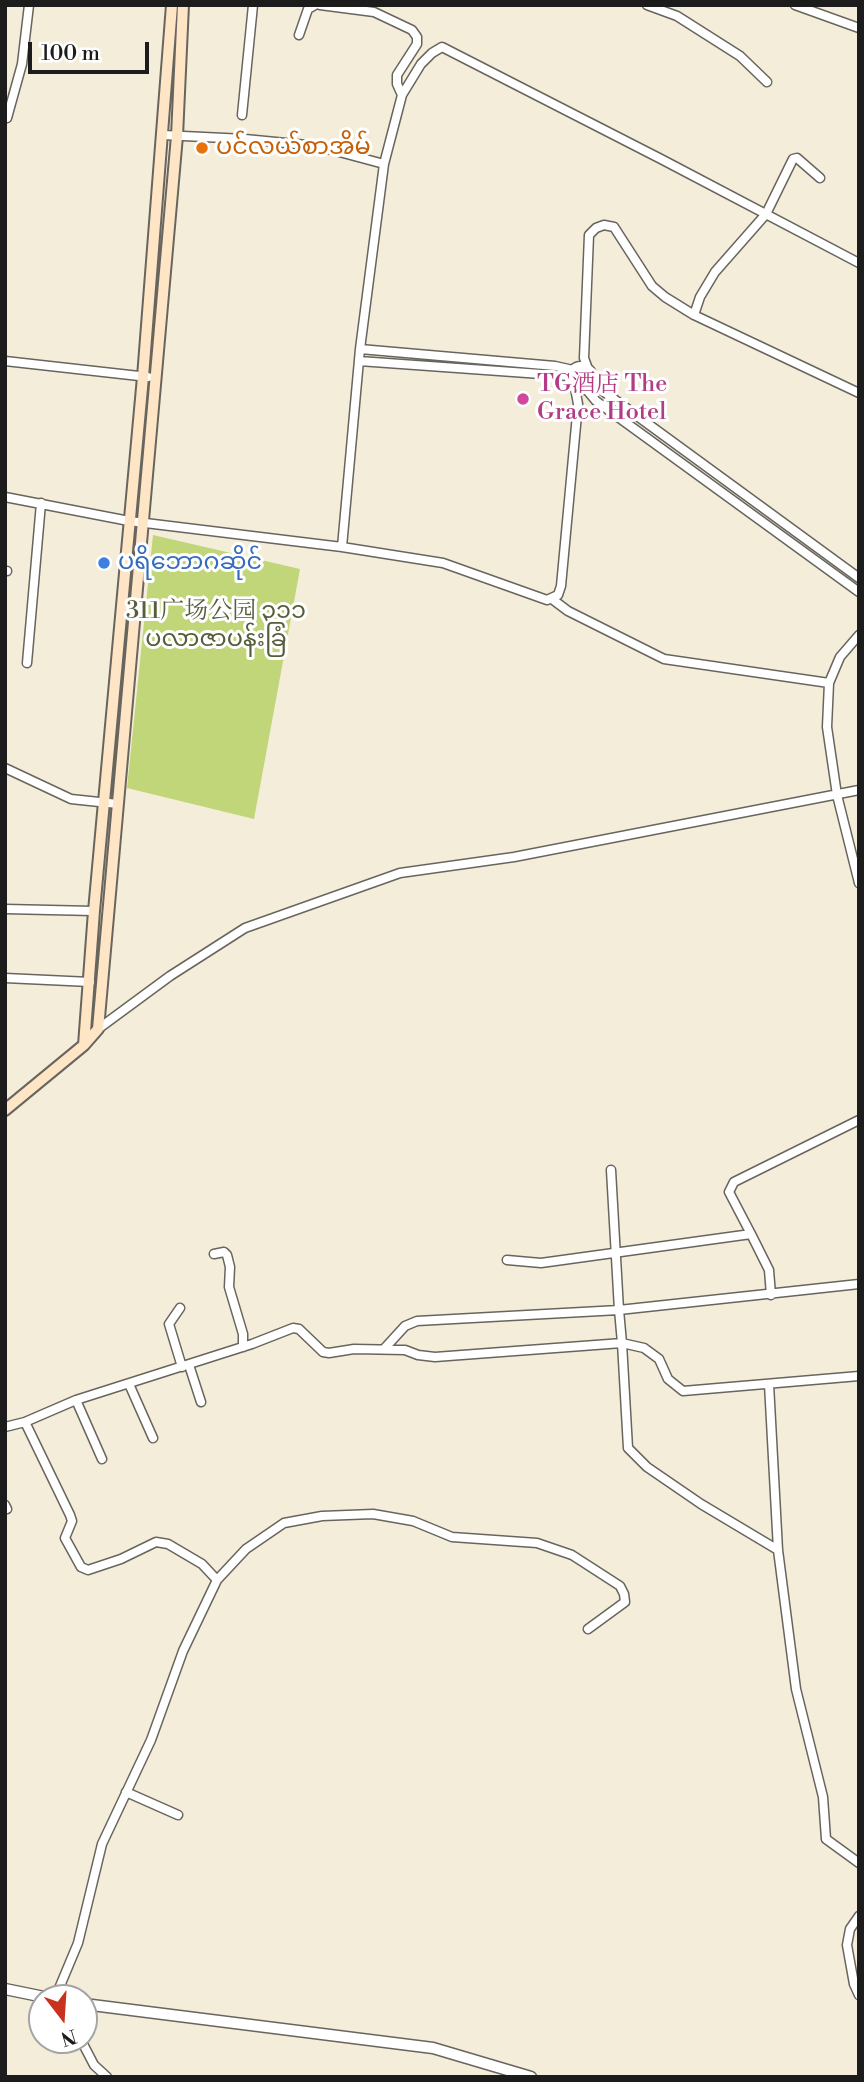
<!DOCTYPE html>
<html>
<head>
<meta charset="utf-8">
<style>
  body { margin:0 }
  #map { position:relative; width:864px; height:2082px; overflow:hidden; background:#f4edda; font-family:"Libre Bodoni",serif }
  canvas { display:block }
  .frame { position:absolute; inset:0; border:7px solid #1c1c1c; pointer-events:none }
  .north { position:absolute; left:28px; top:1984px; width:70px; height:70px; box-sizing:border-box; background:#fff; border:2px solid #a4a4a4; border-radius:50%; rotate:163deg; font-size:19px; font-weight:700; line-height:28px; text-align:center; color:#1c1c1c }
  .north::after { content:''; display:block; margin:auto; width:24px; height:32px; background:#c8321e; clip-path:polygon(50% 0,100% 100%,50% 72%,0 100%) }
  .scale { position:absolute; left:28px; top:42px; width:121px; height:32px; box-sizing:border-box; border:4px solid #1c1c1c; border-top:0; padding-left:9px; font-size:21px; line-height:24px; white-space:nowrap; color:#1c1c1c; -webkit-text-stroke:5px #fff; paint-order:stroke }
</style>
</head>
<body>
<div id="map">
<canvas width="864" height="2082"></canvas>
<div class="frame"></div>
<div class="north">N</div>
<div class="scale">100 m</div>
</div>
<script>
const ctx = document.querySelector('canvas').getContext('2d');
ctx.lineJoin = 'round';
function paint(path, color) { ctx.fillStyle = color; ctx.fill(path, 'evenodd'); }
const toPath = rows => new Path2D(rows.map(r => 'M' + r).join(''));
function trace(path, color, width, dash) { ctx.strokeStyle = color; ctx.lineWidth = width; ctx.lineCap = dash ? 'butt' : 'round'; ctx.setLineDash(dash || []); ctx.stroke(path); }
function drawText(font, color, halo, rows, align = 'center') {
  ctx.font = font + ' "Libre Bodoni","Noto Serif SC","Noto Sans Myanmar",serif'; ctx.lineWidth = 6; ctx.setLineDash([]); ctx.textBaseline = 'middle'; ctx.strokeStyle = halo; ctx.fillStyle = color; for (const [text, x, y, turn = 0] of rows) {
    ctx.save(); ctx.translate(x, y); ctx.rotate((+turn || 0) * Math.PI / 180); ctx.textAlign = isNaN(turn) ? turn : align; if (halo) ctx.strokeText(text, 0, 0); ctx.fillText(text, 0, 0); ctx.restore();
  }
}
paint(toPath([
  [153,535,300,569,254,819,127,788]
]), '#c1d679');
const minor = toPath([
  [320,5,374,12,412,30,417,37,417,44,397,75,397,84,402,95],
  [647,5,677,16,740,56,767,82],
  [795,5,859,28],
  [299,35,308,9,315,5],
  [242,115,253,5],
  [7,118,22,64,29,5],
  [163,135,245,139,317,146,384,164],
  [820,178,797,158,793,159,766,214,715,272,700,297,694,315,859,393],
  [360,349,555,366,573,370],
  [5,361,148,377],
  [359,361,569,376],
  '569 378a12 12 0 1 1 24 0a12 12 0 1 1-24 0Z',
  [588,369,584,358,589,235,596,228,604,225,614,227,652,286,665,297,694,315],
  [592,383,859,578],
  [586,389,596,401,859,592],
  [5,497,129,521,342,547,443,563,547,600,558,595,561,586,578,404,575,388],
  [342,547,360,349,384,164,402,95,421,64,432,53,442,47,661,159,859,263],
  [5,571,7,571],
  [552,599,568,611,664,659,829,683],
  [859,635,840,657,829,683,827,727,837,795,859,883],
  [27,663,41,503],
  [5,768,71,799,118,804],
  [5,909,94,911],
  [5,978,90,982],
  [98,1029,170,976,245,928,400,873,514,857,859,790],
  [751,1234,729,1192,734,1182,859,1120],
  [214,1254,224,1252,227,1255,230,1267,229,1287,243,1334,243,1347],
  [507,1260,541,1263,751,1234,769,1270,771,1295],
  [180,1308,169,1324,182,1367],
  [384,1349,405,1326,417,1321,619,1310,611,1170],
  [189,1365,201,1402],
  [129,1384,153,1438],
  [769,1384,778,1550,796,1689,823,1797,826,1839,859,1863],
  [76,1400,102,1459],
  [25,1422,70,1515,72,1521,65,1538,81,1567,88,1570,121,1559,156,1542,168,1544,202,1564,217,1580],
  [5,1427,25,1422,76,1400,252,1344,293,1328,299,1329,323,1352,329,1353,354,1349,405,1350,418,1355,435,1357,622,1343,619,1310,859,1284],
  [5,1505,7,1509],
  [778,1550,701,1504,647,1467,628,1448,622,1343,644,1348,659,1359,668,1379,683,1391,859,1376],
  [126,1792,178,1815],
  [859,1916,850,1929,847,1945,854,1984,859,1995],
  [55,1998,78,1943,102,1844,151,1740,183,1651,217,1580,246,1549,284,1523,322,1516,373,1514,413,1521,452,1537,537,1543,572,1555,620,1586,624,1594,625,1602,588,1629],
  [81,2040,94,2065,107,2077]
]);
const tertiary = toPath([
  [5,1989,49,1998],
  [84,2004,433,2048,531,2077]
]);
const secondary = toPath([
  [84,1045,94,911,143,377,172,5],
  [5,1110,84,1045,98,1029,177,136,183,5]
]);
trace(minor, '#68655e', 11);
trace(tertiary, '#68655e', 13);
trace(secondary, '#68655e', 14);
trace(minor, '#fff', 8);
trace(tertiary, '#fff', 10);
trace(secondary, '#fde5c5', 10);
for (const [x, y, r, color] of [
  [202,148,7,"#e8710a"],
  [523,399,7,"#d1479c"],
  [104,563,7,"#3f7fe0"]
]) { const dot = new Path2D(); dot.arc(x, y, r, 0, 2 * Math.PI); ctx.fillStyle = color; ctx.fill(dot); trace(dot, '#fff', 2.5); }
drawText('24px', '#c56008', '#fff', [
  ["ပင်လယ်စာအိမ်",216,148]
], 'left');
drawText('24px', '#b23c85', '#fff', [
  ["TG酒店 The",537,385],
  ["Grace Hotel",537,413]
], 'left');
drawText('24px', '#366cbe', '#fff', [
  ["ပရိဘောဂဆိုင်",118,563]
], 'left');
drawText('24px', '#565d3d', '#fff', [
  ["311广场公园 ၃၁၁",216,612],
  ["ပလာဇာပန်းခြံ",216,640]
]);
</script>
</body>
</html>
